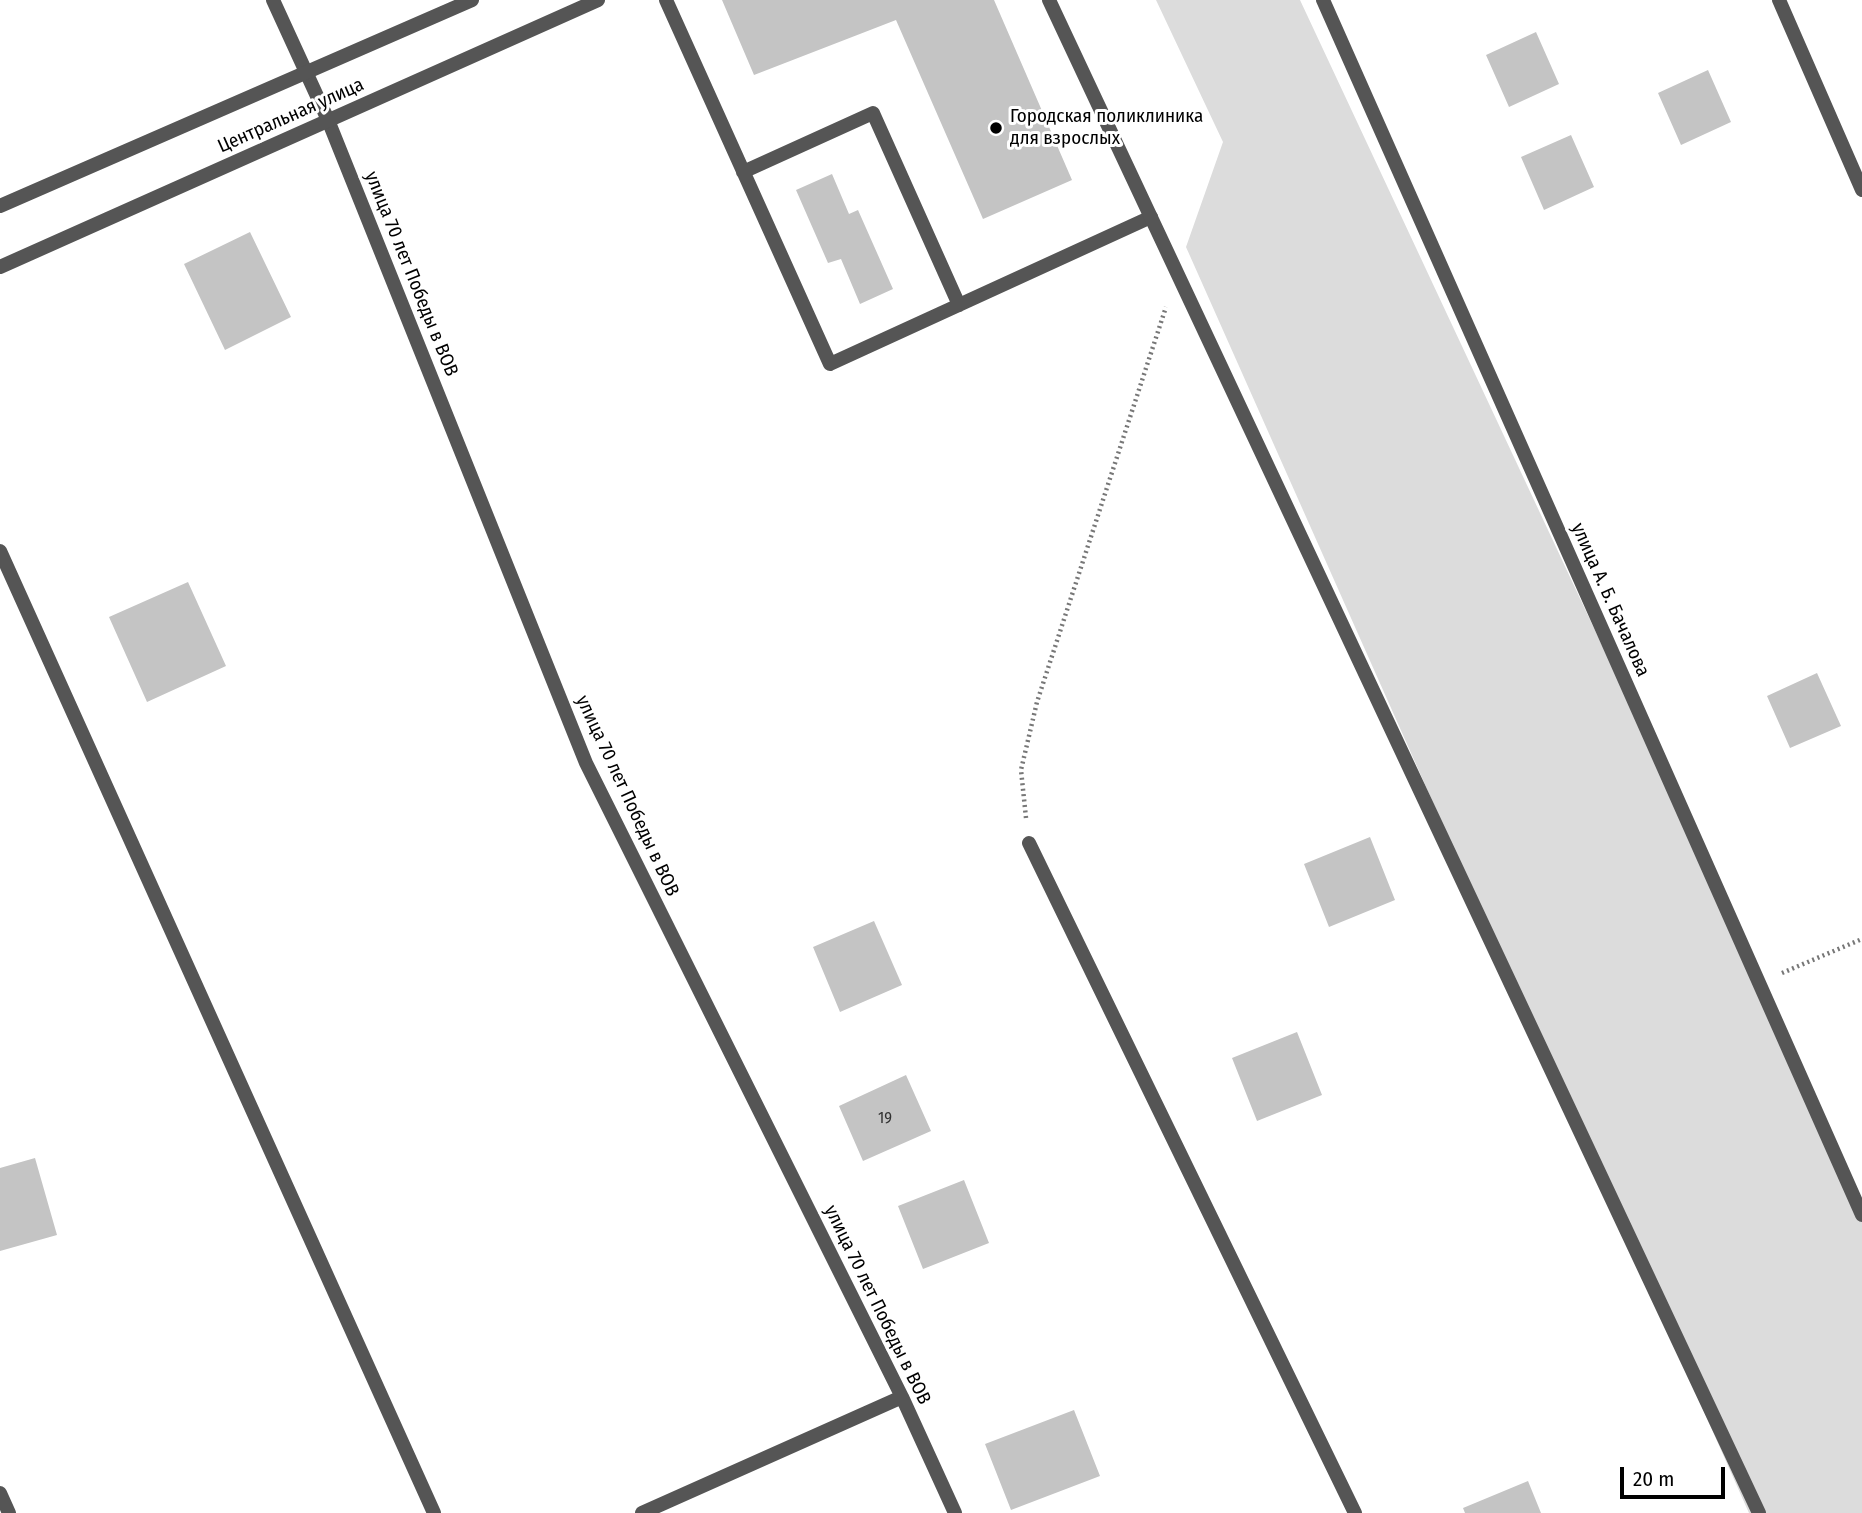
<!DOCTYPE html>
<html>
<head>
<meta charset="utf-8">
<style>
  body { margin:0 }
  #map { position:relative; width:1862px; height:1513px; overflow:hidden; background:#fff; font-family:"Fira Sans Condensed",sans-serif }
  canvas { display:block }
  .scale { position:absolute; left:1620px; top:1467px; width:105px; height:32px; box-sizing:border-box; border:4px solid #000; border-top:0; padding-left:9px; font-size:21px; line-height:24px; white-space:nowrap; color:#000; -webkit-text-stroke:5px #fff; paint-order:stroke }
</style>
</head>
<body>
<div id="map">
<canvas width="1862" height="1513"></canvas>
<div class="scale">20 m</div>
</div>
<script>
const ctx = document.querySelector('canvas').getContext('2d');
ctx.lineJoin = 'round';
function paint(path, color) { ctx.fillStyle = color; ctx.fill(path, 'evenodd'); }
const toPath = rows => new Path2D(rows.map(r => 'M' + r).join(''));
function trace(path, color, width, dash) { ctx.strokeStyle = color; ctx.lineWidth = width; ctx.lineCap = dash ? 'butt' : 'round'; ctx.setLineDash(dash || []); ctx.stroke(path); }
function drawText(font, color, halo, rows, align = 'center') {
  ctx.font = font + ' "Fira Sans Condensed",sans-serif'; ctx.lineWidth = 6; ctx.setLineDash([]); ctx.textBaseline = 'middle'; ctx.strokeStyle = halo; ctx.fillStyle = color; for (const [text, x, y, turn = 0] of rows) {
    ctx.save(); ctx.translate(x, y); ctx.rotate((+turn || 0) * Math.PI / 180); ctx.textAlign = isNaN(turn) ? turn : align; if (halo) ctx.strokeText(text, 0, 0); ctx.fillText(text, 0, 0); ctx.restore();
  }
}
paint(toPath([
  [1156,0,1300,0,1760,983,1862,1215,1862,1513,1749,1513,1186,247,1223,142]
]), '#dcdcdc');
paint(toPath([
  [722,0,994,0,1072,180,983,219,896,20,754,75],
  [1536,32,1559,84,1509,107,1486,55],
  [1708,70,1731,122,1681,145,1658,93],
  [1571,135,1594,187,1544,210,1521,157],
  [832,174,849,214,858,210,893,289,860,304,841,259,828,263,796,190],
  [250,232,291,317,225,350,184,264],
  [188,582,226,666,147,702,109,617],
  [1817,673,1841,726,1790,748,1767,696],
  [1370,837,1395,900,1329,927,1304,864],
  [874,921,902,985,840,1012,813,947],
  [1297,1032,1322,1095,1257,1121,1232,1058],
  [906,1075,931,1131,863,1161,839,1106],
  [35,1158,57,1235,0,1251,0,1168],
  [964,1180,989,1243,923,1269,898,1206],
  [1074,1410,1100,1476,1011,1510,985,1444],
  [1528,1481,1541,1513,1465,1513,1463,1508]
]), '#c4c4c4');
trace(toPath([
  [1026,818,1021,770,1037,702,1166,307],
  [1782,973,1862,939]
]), '#777', 4.5, [2, 3.5]);
trace(toPath([
  [666,0,830,364,1151,217],
  [743,172,873,113,959,305],
  [1029,843,1355,1513]
]), '#555', 14);
trace(toPath([
  [273,0,328,120,586,763,902,1397,955,1513],
  [1049,0,1759,1513],
  [1323,0,1862,1215],
  [1779,0,1862,190],
  [0,551,434,1513],
  [0,1493,9,1513],
  [642,1513,902,1397]
]), '#555', 14);
trace(toPath([
  [0,206,472,0],
  [0,267,598,0]
]), '#555', 14);
for (const [x, y, r, color] of [
  [996,128,7,"#000"]
]) { const dot = new Path2D(); dot.arc(x, y, r, 0, 2 * Math.PI); ctx.fillStyle = color; ctx.fill(dot); trace(dot, '#fff', 2.5); }
drawText('16px', '#313131', null, [
  ["19",885,1119]
]);
drawText('19px', '#000', '#fff', [
  ["Центральная улица",291,116,-24],
  ["улица 70 лет Победы в ВОВ",411,274,68],
  ["улица А. Б. Бачалова",1610,600,66],
  ["улица 70 лет Победы в ВОВ",627,796,65],
  ["улица 70 лет Победы в ВОВ",877,1305,64]
]);
drawText('19px', '#000', '#fff', [
  ["Городская поликлиника",1010,117],
  ["для взрослых",1010,139]
], 'left');
</script>
</body>
</html>
